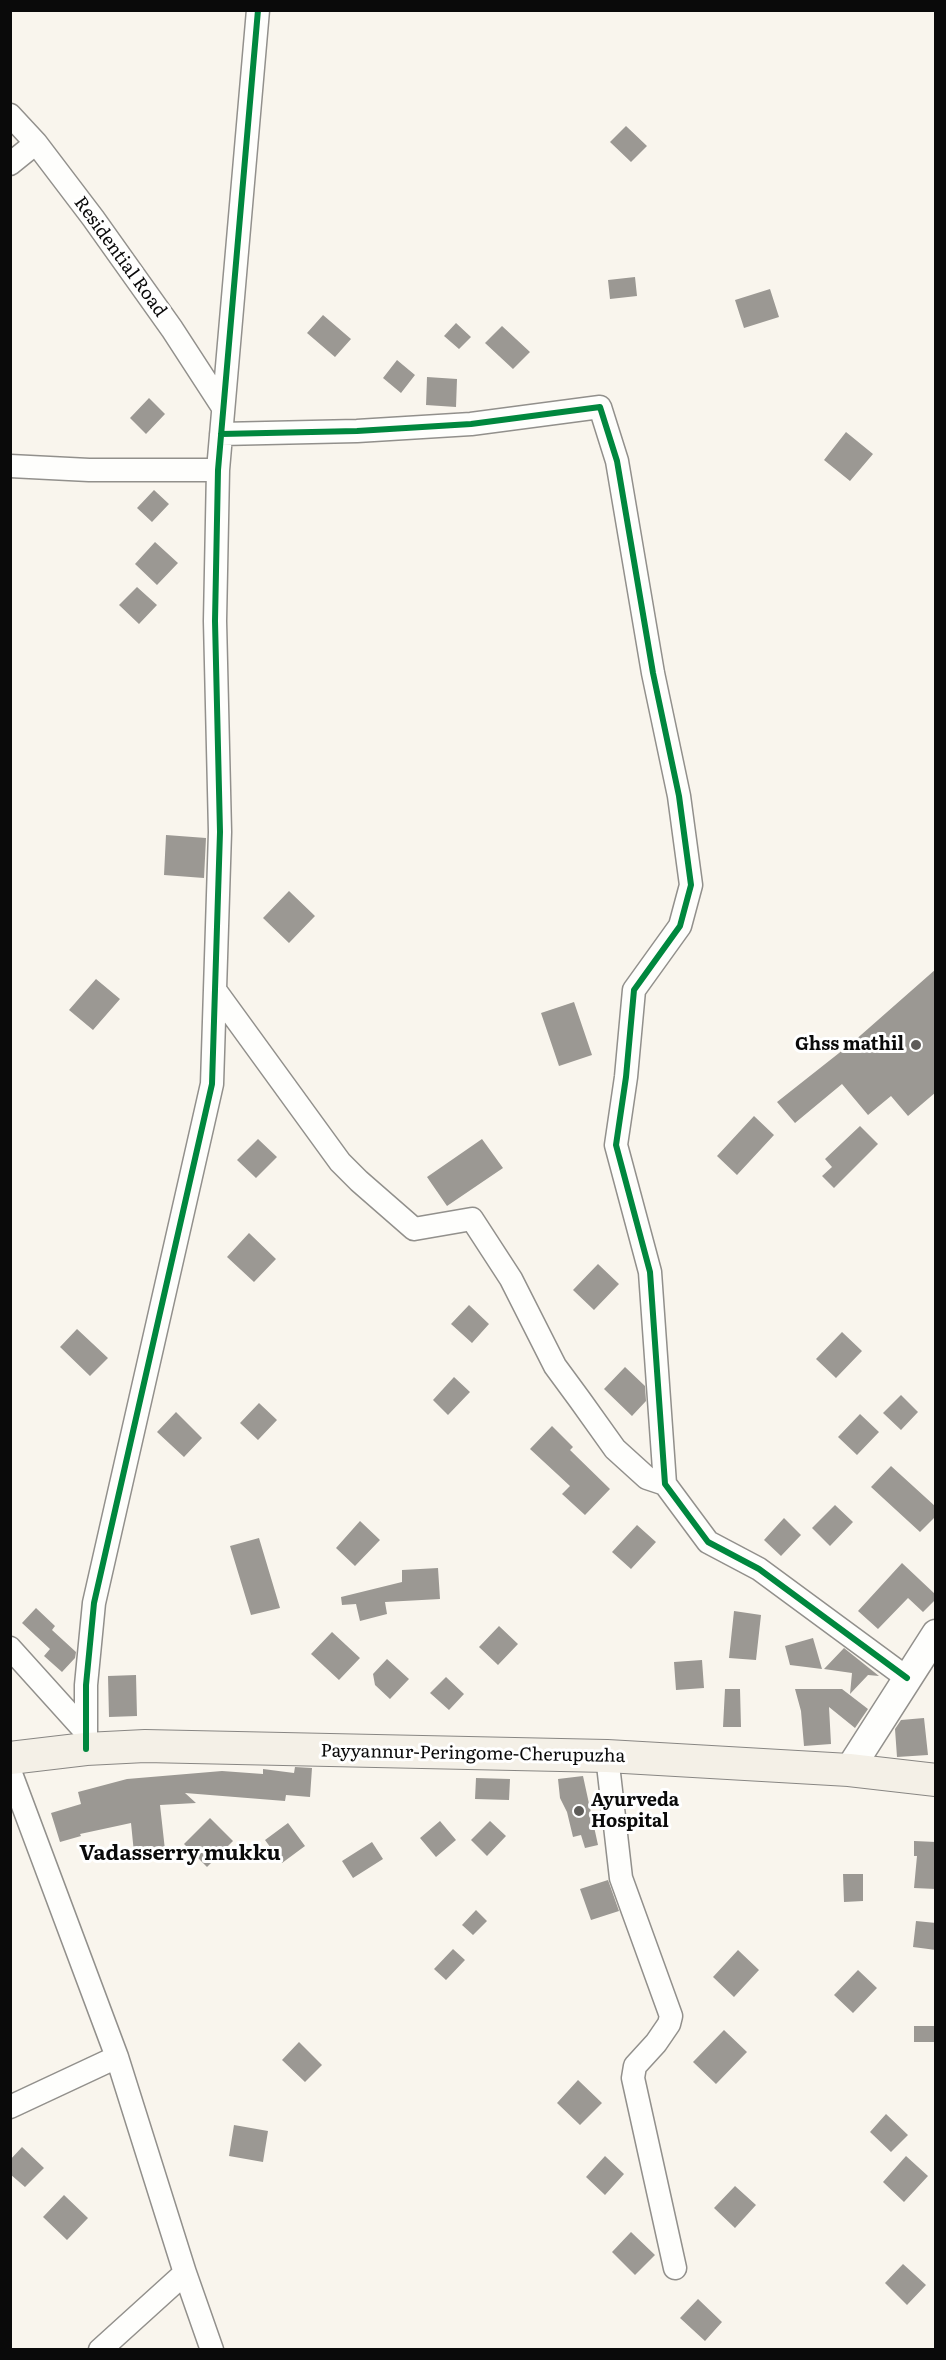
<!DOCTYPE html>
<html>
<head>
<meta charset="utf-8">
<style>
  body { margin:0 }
  #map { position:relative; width:946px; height:2360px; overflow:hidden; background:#f9f5ed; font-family:Literata,serif }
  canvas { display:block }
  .frame { position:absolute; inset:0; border:12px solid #0a0a0a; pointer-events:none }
</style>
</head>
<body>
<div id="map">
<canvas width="946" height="2360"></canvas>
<div class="frame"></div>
</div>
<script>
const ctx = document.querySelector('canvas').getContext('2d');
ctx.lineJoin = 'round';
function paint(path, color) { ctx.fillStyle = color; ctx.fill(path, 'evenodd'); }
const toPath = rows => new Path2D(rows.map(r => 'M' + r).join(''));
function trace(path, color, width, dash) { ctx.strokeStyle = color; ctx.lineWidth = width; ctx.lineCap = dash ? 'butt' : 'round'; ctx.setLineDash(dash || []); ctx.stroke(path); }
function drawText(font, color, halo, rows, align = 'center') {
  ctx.font = font + ' Literata,serif'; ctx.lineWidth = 6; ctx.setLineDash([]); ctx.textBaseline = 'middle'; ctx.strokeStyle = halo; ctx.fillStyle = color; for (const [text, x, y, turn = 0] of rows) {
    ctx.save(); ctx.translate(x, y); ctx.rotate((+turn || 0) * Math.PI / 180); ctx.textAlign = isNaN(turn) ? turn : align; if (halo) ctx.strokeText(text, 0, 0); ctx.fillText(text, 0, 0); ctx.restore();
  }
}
paint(toPath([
  [626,126,647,146,631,162,610,142],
  [635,277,637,296,610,299,608,280],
  [770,289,779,317,744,328,735,300],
  [323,315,351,339,335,357,307,333],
  [456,323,471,337,459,349,444,336],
  [502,326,530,352,513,369,485,343],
  [397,360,415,375,401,393,383,378],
  [427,377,457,379,456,407,426,405],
  [149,398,165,414,146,434,130,418],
  [846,432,873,454,850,481,824,460],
  [154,490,169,504,152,522,137,508],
  [155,542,178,563,157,585,135,564],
  [137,587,157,605,139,624,119,605],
  [166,835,206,838,204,878,164,875],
  [289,891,315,916,289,943,263,918],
  [936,969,936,1092,908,1116,891,1096,868,1115,842,1084,795,1123,777,1102,853,1042],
  [96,979,120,999,93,1030,69,1010],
  [574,1002,592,1055,559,1066,541,1013],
  [754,1116,774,1135,737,1175,717,1156],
  [860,1126,878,1144,834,1188,822,1176,832,1167,825,1159],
  [258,1139,277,1157,256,1178,237,1160],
  [482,1139,503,1168,447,1206,427,1177],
  [249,1233,276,1259,254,1282,227,1257],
  [598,1264,619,1284,594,1310,573,1290],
  [469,1305,489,1324,472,1343,451,1324],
  [77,1329,108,1358,90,1376,60,1347],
  [842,1332,862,1351,836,1378,816,1359],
  [625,1367,645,1386,646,1401,632,1416,604,1389],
  [454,1377,470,1392,448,1415,433,1400],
  [901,1395,918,1412,901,1430,883,1413],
  [259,1403,277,1420,258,1440,240,1423],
  [176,1412,202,1438,184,1457,157,1432],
  [860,1414,879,1432,857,1455,838,1437],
  [552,1426,573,1447,570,1450,610,1489,585,1515,562,1494,570,1486,530,1449],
  [891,1466,936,1507,936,1516,920,1532,871,1487],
  [835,1505,853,1522,830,1546,812,1528],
  [784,1518,801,1535,781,1556,764,1540],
  [360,1521,380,1540,355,1566,336,1548],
  [637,1525,656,1542,631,1569,612,1552],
  [259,1538,280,1608,251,1615,230,1546],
  [902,1563,936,1595,936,1599,923,1612,908,1598,878,1629,858,1611],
  [438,1568,440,1599,385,1602,387,1614,360,1621,356,1604,342,1605,341,1597,402,1582,402,1570],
  [36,1608,55,1626,52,1630,76,1652,75,1658,62,1672,44,1656,50,1649,22,1623],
  [734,1611,761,1615,756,1660,729,1658],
  [499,1626,518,1644,498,1665,479,1647],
  [332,1632,360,1658,339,1680,311,1654],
  [813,1638,822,1669,790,1665,785,1646],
  [844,1648,879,1676,868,1675,850,1694,852,1673,824,1669],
  [387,1659,409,1679,390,1699,375,1685,373,1674],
  [702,1660,704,1688,676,1690,674,1662],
  [136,1675,137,1716,109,1717,108,1676],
  [446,1677,464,1694,449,1710,430,1693],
  [725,1689,740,1689,741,1727,723,1727],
  [795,1689,842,1689,868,1709,855,1728,829,1707,831,1744,804,1746,801,1711],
  [924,1718,928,1755,897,1757,895,1729,901,1720],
  [295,1767,312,1768,310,1797,286,1795,285,1801,185,1793,196,1803,160,1805,165,1850,134,1853,131,1823,80,1834,81,1836,60,1842,51,1813,81,1804,78,1792,127,1779,222,1771,263,1774,263,1769,294,1773],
  [583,1776,598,1845,585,1848,581,1835,573,1837,567,1812,560,1798,558,1779],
  [476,1778,510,1779,509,1800,475,1799],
  [210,1818,233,1841,207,1867,184,1844],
  [440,1821,456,1840,436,1857,420,1838],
  [490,1821,506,1836,487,1856,471,1840],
  [288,1823,305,1846,282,1863,265,1840],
  [914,1841,936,1842,936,1889,914,1888,917,1856,914,1856],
  [372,1842,383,1859,353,1878,342,1861],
  [843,1874,863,1874,863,1901,844,1902],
  [608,1880,619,1911,591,1920,580,1889],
  [476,1910,487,1921,473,1935,462,1925],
  [916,1921,936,1923,936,1950,913,1947],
  [453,1949,465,1960,446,1980,434,1969],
  [738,1950,759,1970,734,1997,713,1977],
  [858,1970,877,1988,853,2013,834,1995],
  [914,2026,936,2026,936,2042,914,2042],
  [724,2030,747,2052,716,2084,693,2062],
  [299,2042,322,2065,305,2082,282,2060],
  [578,2080,602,2103,580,2125,557,2103],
  [886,2114,908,2135,891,2152,870,2132],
  [234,2125,268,2131,263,2162,229,2156],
  [22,2147,44,2168,25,2187,10,2174,10,2160],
  [605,2156,624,2174,605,2195,586,2177],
  [906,2156,928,2176,904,2202,883,2182],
  [735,2186,756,2205,735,2228,714,2208],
  [64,2195,88,2218,67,2240,43,2217],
  [631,2232,655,2255,635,2275,612,2252],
  [903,2264,926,2285,907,2305,885,2283],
  [698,2299,722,2322,705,2341,680,2318]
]), '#9b9893');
const minor = toPath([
  [10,115,36,143,93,218,172,329,222,406],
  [10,164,36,143],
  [221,434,357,431,471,424,600,407,617,461,653,673,679,796,691,885,680,926,634,990,626,1077,616,1145,650,1272,665,1484,708,1542,759,1569,907,1678],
  [10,466,89,470,218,470],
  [215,990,340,1162,359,1181,414,1229,472,1219,511,1279,555,1366,580,1400,615,1449,647,1478,665,1484],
  [10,1648,84,1730],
  [86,1749,86,1685,94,1603,212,1084,220,832,215,621,218,470,258,10],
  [607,1756,621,1878,671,2016,669,2024,656,2043,635,2066,633,2078,675,2268],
  [10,1771,117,2057,185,2273,100,2350],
  [10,2107,117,2057],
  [185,2273,212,2350]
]);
const tertiary = toPath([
  [849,1770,936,1634]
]);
const secondary = toPath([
  [10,1758,86,1749,145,1746,607,1756,849,1770,936,1780]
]);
trace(minor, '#92908c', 25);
trace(tertiary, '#92908c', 31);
trace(secondary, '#888683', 34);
trace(minor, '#fefefc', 22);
trace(tertiary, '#fefefc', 28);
trace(secondary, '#f4f0e7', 32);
trace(toPath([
  [221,434,357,431,471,424,600,407,617,461,653,673,679,796,691,885,680,926,634,990,626,1077,616,1145,650,1272,665,1484,708,1542,759,1569,907,1678],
  [86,1749,86,1685,94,1603,212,1084,220,832,215,621,218,470,258,10]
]), '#00873e', 6);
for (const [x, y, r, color] of [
  [916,1045,6,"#5e5c59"],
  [579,1811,6,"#5e5c59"]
]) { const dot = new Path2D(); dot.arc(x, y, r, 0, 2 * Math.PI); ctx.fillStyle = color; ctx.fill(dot); trace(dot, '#fff', 2); }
drawText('18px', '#0a0a0a', '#fff', [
  ["Residential Road",120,257,54],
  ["Payyannur-Peringome-Cherupuzha",473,1754,1]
]);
drawText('bold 18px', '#0a0a0a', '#fff', [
  ["Ghss mathil",904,1045],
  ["Ayurveda",591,1801,"left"],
  ["Hospital",591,1822,"left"]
], 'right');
drawText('bold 21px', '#0a0a0a', '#fff', [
  ["Vadasserry mukku",180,1854]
]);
</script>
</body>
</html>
